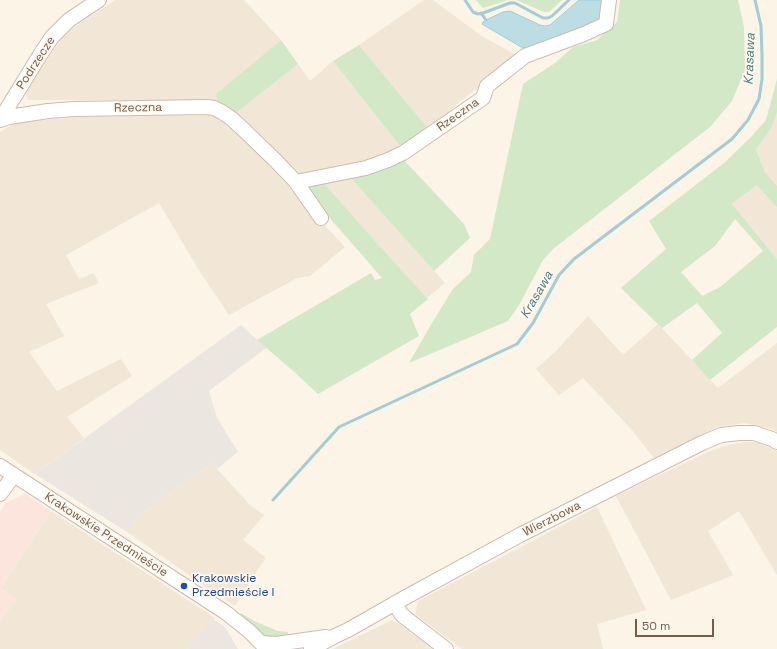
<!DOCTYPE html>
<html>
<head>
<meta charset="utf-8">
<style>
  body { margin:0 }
  #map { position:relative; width:777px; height:649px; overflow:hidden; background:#fbf4e7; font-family:"Space Grotesk",sans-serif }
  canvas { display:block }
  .scale { position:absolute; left:635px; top:619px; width:79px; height:18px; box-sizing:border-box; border:2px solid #735b4d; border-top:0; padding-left:5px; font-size:12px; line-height:14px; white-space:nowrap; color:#735b4d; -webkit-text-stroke:3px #fef8ed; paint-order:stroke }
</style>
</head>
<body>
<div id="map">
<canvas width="777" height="649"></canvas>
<div class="scale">50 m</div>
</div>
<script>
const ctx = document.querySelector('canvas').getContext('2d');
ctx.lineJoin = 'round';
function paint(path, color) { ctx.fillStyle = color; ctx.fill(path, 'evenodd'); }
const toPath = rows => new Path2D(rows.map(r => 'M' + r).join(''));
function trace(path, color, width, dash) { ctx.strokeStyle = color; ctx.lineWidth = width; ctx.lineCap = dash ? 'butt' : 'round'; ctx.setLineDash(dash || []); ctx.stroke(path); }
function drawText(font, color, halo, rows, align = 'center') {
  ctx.font = font + ' "Space Grotesk",sans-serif'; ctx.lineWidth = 3.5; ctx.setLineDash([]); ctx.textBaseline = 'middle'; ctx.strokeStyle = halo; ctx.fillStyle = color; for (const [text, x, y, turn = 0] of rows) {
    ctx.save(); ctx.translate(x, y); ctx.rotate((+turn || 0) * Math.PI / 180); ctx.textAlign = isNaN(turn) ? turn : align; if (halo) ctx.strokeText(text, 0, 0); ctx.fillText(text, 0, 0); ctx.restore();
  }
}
paint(toPath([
  [116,0,244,0,281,40,216,94,217,100,28,100,25,92,64,35,77,25],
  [424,0,433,0,480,35,520,57,459,102,431,132,359,45],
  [333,61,403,150,386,158,304,178,252,126,236,113,298,64,310,81],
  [777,103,777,259,732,204,757,185,765,173,756,149],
  [212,115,220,119,246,141,345,247,310,276,297,278,229,315,200,272,159,203,66,255,79,279,93,273,99,283,46,304,64,336,29,352,57,391,121,359,132,376,67,417,84,438,35,474,0,450,0,132,17,122,80,117],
  [349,176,445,283,427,298,375,241,323,182],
  [588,316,623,355,658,324,718,388,777,343,777,432,773,429,744,423,717,427,654,458,632,430,583,378,559,395,536,369,556,351],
  [746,442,758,442,777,451,777,575,739,511,708,531,733,575,671,600,616,496,708,452,731,444],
  [214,463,217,469,250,505,264,515,243,540,266,558,260,566,235,606,212,591,127,532,138,517,177,488],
  [597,507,646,610,597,624,603,649,462,649,415,614,418,601],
  [51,511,215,618,188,649,0,649,0,623,16,599,1,588],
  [392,620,398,623,433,649,333,649]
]), '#f2e6d6');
paint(toPath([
  [25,494,51,511,1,588,17,599,0,623,0,512,6,503]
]), '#fbe5dc');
paint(toPath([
  [241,325,266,348,209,391,217,418,238,452,217,469,214,463,177,488,138,517,127,532,35,474],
  [213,619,225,627,238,649,188,649]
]), '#ece6e0');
paint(toPath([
  [476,0,508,0,483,8],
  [516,0,562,0,549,12,544,12],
  [620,0,738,0,744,27,745,70,732,101,710,127,553,249,543,260,519,305,508,321,409,363,432,323,453,289,471,272,474,255,490,239,523,84,555,63,573,47,597,40,617,22],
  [281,40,298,64,236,113,217,100,216,94],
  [359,45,431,132,403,150,333,61],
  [777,79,777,112,771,128,756,149,765,173,777,186,777,207,757,185,732,204,777,259,777,327,710,380,692,360,722,333,697,303,662,328,621,288,666,249,649,221,724,163,750,138,766,120],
  [735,219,763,251,720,287,702,296,681,272,715,246],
  [403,159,464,224,470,238,434,271,349,176],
  [323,182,375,241,428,299,410,314,419,336,318,394,292,370,257,340,371,273,375,280,382,278,301,185],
  [241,613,254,621,278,631,288,632,288,637,268,638,265,636,240,616]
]), '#d3e8c6');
const water = toPath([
  [579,0,603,0,599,20,591,24,527,48,521,47,482,24,483,22,488,19,503,12,510,11,540,25,545,26,550,25,579,0]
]);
paint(water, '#bcdde4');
trace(water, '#a3ccd5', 1);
trace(toPath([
  [465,0,473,12,478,14,483,13,510,3,515,3,543,18,548,18,552,16,569,0],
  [481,13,486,20],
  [273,500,339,427,517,344,533,323,559,275,574,259,732,139,748,120,759,99,762,79,762,54,761,26,755,0]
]), '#a3ccd5', 3);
const minor = toPath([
  [0,120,9,117,48,111,74,109,207,107,214,108,222,112,232,119,245,131,276,161,296,182,321,218],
  [0,120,40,55,52,37,69,20,99,0],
  [296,182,366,168,388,160,403,153,483,98,487,86,525,56,584,34,606,24,609,0],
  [0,466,225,612,249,631,267,649],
  [0,494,14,475],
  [395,603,401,614,407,619,446,649],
  [261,643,276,644,326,637],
  [311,649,335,636,348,630,406,597,520,535,702,443,721,435,739,433,754,433,772,439,777,442]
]);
trace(minor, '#ccbcae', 16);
trace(minor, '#fff', 14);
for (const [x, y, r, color] of [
  [184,586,4,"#1a4fb4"]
]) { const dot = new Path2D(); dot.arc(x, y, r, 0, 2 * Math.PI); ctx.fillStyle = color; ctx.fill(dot); trace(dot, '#fef8ed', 1.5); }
drawText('12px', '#735b4d', '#fef8ed', [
  ["Podrzecze",36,63,-57],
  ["Rzeczna",138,108,-1],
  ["Rzeczna",458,115,-35],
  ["Wierzbowa",552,519,-27],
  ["Krakowskie Przedmieście",106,535,33]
]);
drawText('12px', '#164399', '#fef8ed', [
  ["Krakowskie",192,579],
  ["Przedmieście I",192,593]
], 'left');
drawText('italic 13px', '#477a85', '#fef8ed', [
  ["Krasawa",750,59,-88],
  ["Krasawa",537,295,-60]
]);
</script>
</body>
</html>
